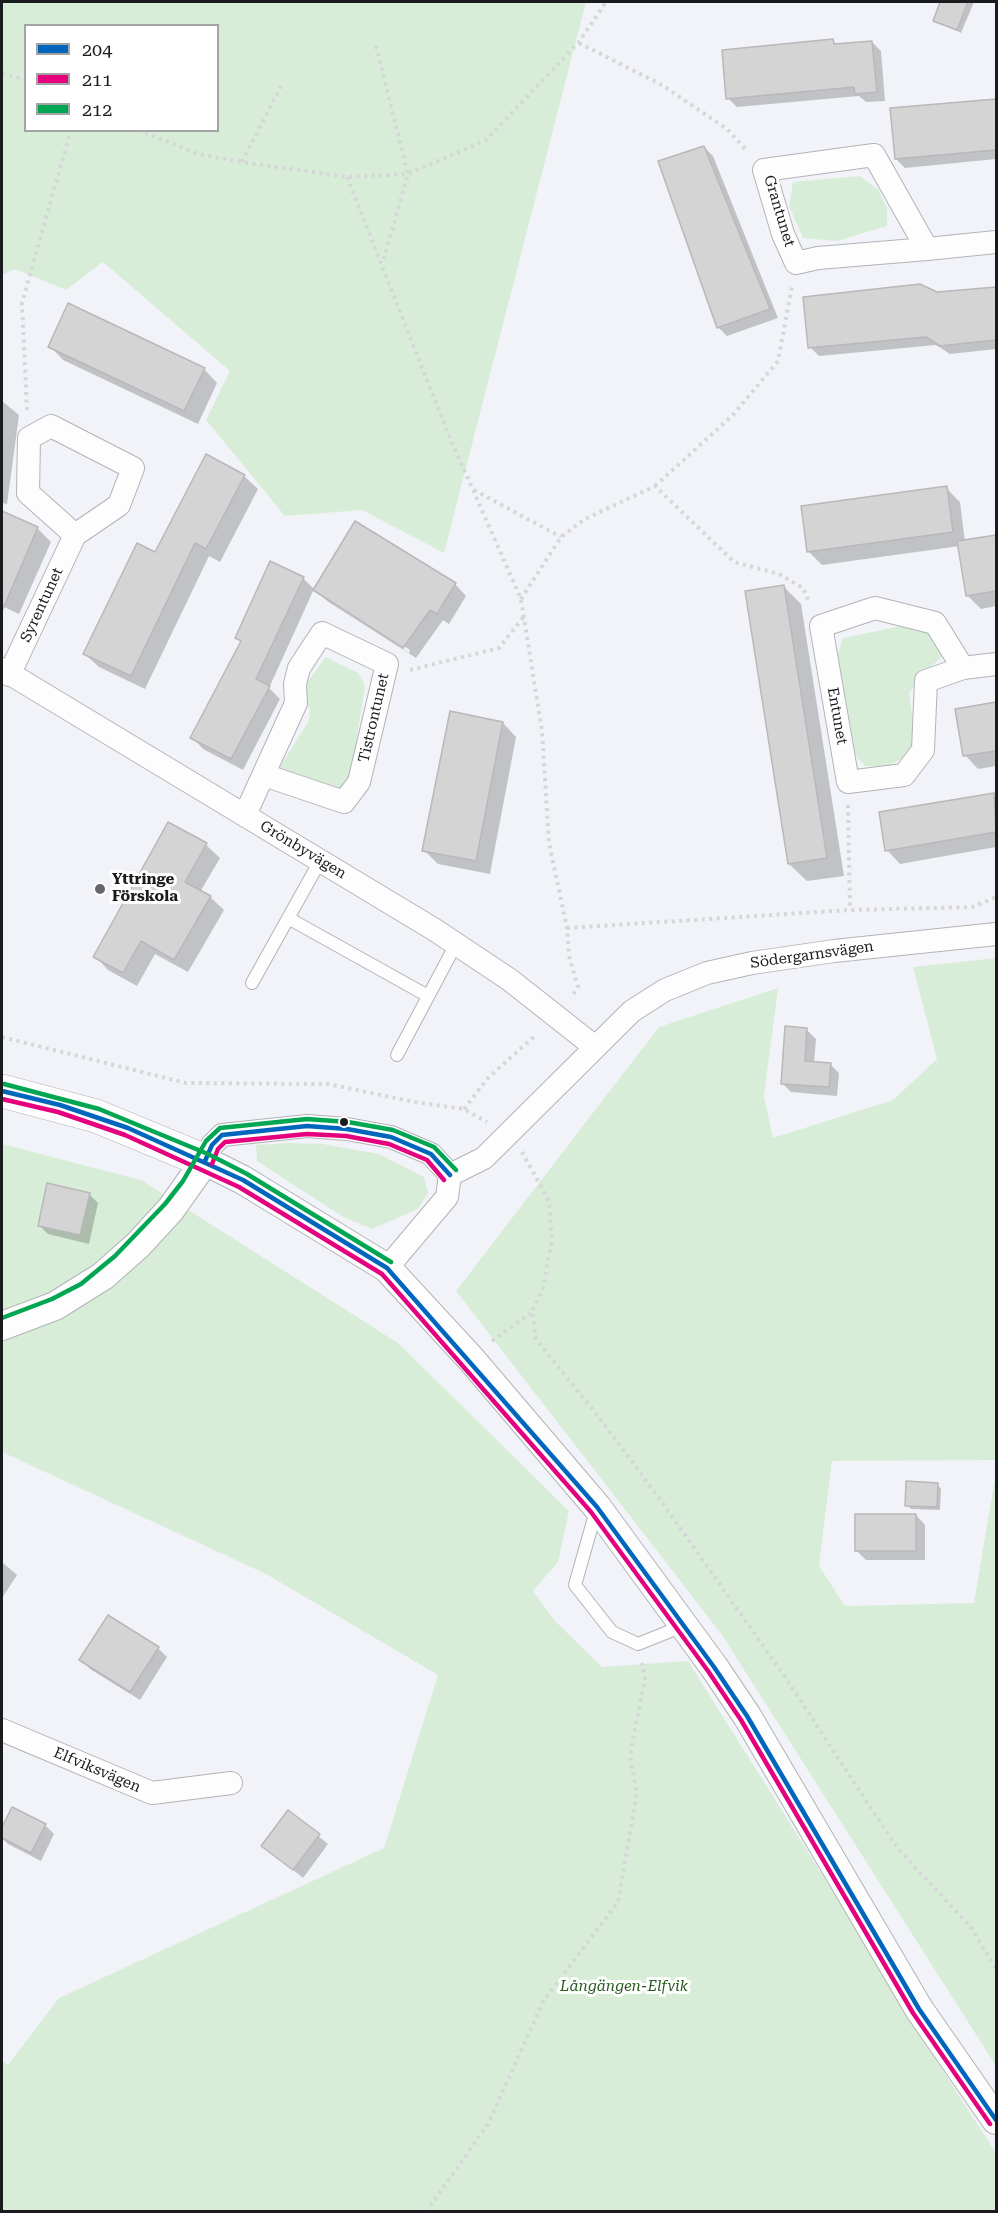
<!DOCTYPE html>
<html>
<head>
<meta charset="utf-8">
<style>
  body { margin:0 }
  #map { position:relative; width:998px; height:2213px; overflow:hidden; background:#f2f3f8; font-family:"Roboto Serif",serif }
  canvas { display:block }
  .frame { position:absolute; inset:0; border:3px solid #1a1b1f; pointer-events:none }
  .legend { position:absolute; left:24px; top:24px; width:195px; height:108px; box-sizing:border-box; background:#fff; border:2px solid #a3a4a5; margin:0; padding:8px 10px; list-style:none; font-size:18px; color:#1a1b1f }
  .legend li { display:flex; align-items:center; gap:12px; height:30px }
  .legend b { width:30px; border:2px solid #a3a4a5 }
</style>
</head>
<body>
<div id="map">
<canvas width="998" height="2213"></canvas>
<div class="frame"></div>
<ul class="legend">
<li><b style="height:8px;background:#0065bd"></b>204</li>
<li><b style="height:8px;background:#e5007d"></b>211</li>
<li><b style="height:8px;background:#00a651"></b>212</li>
</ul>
</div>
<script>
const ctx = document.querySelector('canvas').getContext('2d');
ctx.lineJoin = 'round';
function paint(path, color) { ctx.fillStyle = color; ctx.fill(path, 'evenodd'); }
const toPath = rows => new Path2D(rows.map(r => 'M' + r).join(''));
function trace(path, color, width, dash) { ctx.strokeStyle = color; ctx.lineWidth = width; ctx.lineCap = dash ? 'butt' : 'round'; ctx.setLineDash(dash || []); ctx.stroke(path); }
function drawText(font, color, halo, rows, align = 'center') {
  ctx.font = font + ' "Roboto Serif",serif'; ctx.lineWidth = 6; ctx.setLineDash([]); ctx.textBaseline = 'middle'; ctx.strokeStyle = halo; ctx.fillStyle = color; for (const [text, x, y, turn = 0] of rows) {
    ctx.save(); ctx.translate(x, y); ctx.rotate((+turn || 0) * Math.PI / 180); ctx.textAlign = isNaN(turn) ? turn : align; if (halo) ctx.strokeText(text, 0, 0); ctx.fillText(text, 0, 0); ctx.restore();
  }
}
paint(toPath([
  [2,2,586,2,444,553,362,510,285,516,206,420,230,371,103,262,66,290,15,269,2,275],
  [26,26,218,26,218,130,26,130],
  [860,176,878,190,887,208,887,226,837,241,803,238,789,206,793,182],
  [901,626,918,626,936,639,945,654,924,673,909,693,915,739,909,755,886,767,865,766,856,756,837,656,843,638],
  [326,657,358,673,365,686,350,780,340,791,282,773,280,767,308,722,310,710,303,695,308,681],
  [996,958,996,1460,832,1461,819,1566,845,1606,974,1603,996,1472,996,2066,722,1635,456,1291,659,1027,778,988,764,1096,773,1138,893,1100,937,1059,913,967],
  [291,1143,323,1144,379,1154,424,1177,428,1193,418,1209,372,1229,343,1217,257,1161,256,1145],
  [2,1144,141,1180,398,1343,569,1511,558,1562,533,1591,555,1621,602,1667,688,1661,916,2024,914,2026,996,2153,996,2211,2,2211,2,2061,8,2065,59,1998,384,1848,438,1675,266,1574,2,1452]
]), '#d8edd8');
paint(toPath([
  [942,2,974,2,961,33,934,20],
  [833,41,837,45,872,42,881,51,885,101,866,102,859,96,737,107,728,98],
  [996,100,996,159,905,168,896,159,892,110],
  [704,147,713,156,778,318,727,336,718,327],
  [996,288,996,349,950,354,936,345,819,356,810,347,937,294],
  [50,346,204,369,217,383,198,424,63,360],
  [2,401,19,415,7,504,2,503],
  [244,476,258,489,220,562,209,556,145,689,99,667,85,654,156,554],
  [946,488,960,502,965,542,996,537,996,606,981,609,967,595,960,546,822,565,809,552],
  [2,513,38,529,51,542,19,614,2,606],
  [303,578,314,589,269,688,280,699,243,770,203,749,192,737,242,643,236,638],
  [455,584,466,596,449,624,443,620,416,658,327,601,315,590],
  [327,597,410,650,409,653,327,600],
  [783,586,801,604,844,876,807,881,789,864],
  [996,704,996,766,978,769,965,755,957,710],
  [503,723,516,737,490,874,438,864,424,850],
  [993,795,996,798,996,847,900,864,887,850],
  [169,825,206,845,220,858,200,892,210,897,224,910,188,972,155,954,137,986,108,970,95,956],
  [807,1030,816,1039,814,1063,830,1064,839,1073,837,1096,791,1092,782,1083],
  [89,1194,98,1203,89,1244,48,1234,39,1225],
  [937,1484,941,1489,940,1510,911,1509,907,1505],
  [916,1515,925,1525,925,1560,866,1560,857,1551],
  [2,1562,17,1575,2,1598],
  [109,1617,158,1648,167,1657,140,1700,90,1669,81,1660],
  [12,1809,45,1825,54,1834,41,1861,8,1844,2,1838,2,1830],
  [289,1812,328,1844,303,1878,263,1845]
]), '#0003');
const building = toPath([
  [940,2,968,2,957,30,933,21,940,2],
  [833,39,834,44,872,41,877,92,855,94,854,87,726,99,722,50,833,39],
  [996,99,996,150,895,159,890,108,996,99],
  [704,146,770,309,717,328,658,161,704,146],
  [920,284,937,292,996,287,996,340,940,346,926,337,808,348,803,297,920,284],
  [68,303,205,368,184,411,48,347,68,303],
  [206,454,245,475,206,549,195,543,131,676,83,654,137,543,155,552,206,454],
  [947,486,953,532,807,552,801,506,947,486],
  [2,511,38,527,2,611,2,511],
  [355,521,456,583,437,614,430,610,403,648,313,590,355,521],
  [996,535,996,591,966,596,957,541,996,535],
  [270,561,304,577,256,679,270,686,231,759,190,738,241,641,235,638,270,561],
  [784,585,827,858,788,864,745,591,784,585],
  [996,702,996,751,963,756,955,709,996,702],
  [450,711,503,722,476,861,422,851,450,711],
  [994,793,996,832,885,851,879,812,994,793],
  [168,822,207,843,185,882,211,896,174,960,141,941,123,973,93,957,168,822],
  [785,1026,807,1028,805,1061,831,1063,829,1087,781,1084,785,1026],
  [47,1183,90,1193,80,1235,38,1226,47,1183],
  [906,1481,938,1483,937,1507,905,1506,906,1481],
  [855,1514,916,1514,916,1551,855,1551,855,1514],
  [108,1615,159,1647,130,1692,79,1660,108,1615],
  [12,1807,46,1824,31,1853,2,1838,2,1827,12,1807],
  [288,1810,320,1834,293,1870,261,1846,288,1810]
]);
paint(building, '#d5d4d5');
trace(building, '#b8b7b9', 1.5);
const service = toPath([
  [288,918,428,996],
  [252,983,320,861],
  [397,1055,456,944],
  [596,1511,575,1585,612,1632,638,1644,683,1626]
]);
const minor = toPath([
  [927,249,874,155,764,170,783,234,796,263,818,258,927,249,996,242],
  [963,668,935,623,875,608,821,626,848,782,904,775,923,750,926,681,963,668,996,664],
  [2,669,435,930,510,980,595,1047],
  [9,675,75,535,28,493,29,438,51,426,133,468,119,505,75,535],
  [245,815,296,703,295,684,299,668,322,633,387,664,359,782,344,802,264,775],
  [205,1161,212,1145,222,1135,307,1126,347,1129,391,1137,431,1154,450,1175],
  [450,1175,484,1158,632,1011,665,990,707,973,752,963,834,951,996,934],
  [387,1268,447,1197,450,1175],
  [2,1730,152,1793,231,1783]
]);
const tertiary = toPath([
  [2,1326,55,1306,103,1276,138,1245,171,1209,205,1161,243,1180,387,1268,471,1359,597,1507,714,1667,747,1716,919,2009,996,2120]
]);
const secondary = toPath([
  [2,1091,96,1116,205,1161]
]);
trace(service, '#b2b3b7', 14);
trace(minor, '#b2b3b7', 24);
trace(tertiary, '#b2b3b7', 30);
trace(secondary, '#b2b3b7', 34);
trace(toPath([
  [579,43,662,85,727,129,748,152],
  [376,46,408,174,383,262],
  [2,73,26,80],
  [138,130,198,154,242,162,347,177,408,174,486,140,579,42,606,2],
  [242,162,281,86],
  [347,177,447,431,521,599,542,731,549,843,567,928,569,956,578,987,571,998],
  [27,410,22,303,71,130],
  [655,486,733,415,778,361,792,286],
  [474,490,561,537],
  [521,599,561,537,585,519,655,486,734,562,779,574,803,588,810,604],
  [410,670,499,648,525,615],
  [848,805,850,910],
  [567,928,850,910,973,907,996,897],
  [2,1037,186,1083,328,1084,414,1102,464,1109,487,1122],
  [464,1109,488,1078,537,1034],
  [522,1152,549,1201,552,1239,543,1288,532,1311,536,1339,601,1420,664,1505,785,1677,898,1849,970,1926,996,1969],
  [492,1341,532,1312],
  [426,2212,488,2124,544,2000,618,1902,637,1793,630,1756,645,1678,642,1663]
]), '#d5d6d8', 4, [3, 4.5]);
trace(service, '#fdfdfe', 12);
trace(minor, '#fdfdfe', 22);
trace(tertiary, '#fdfdfe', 28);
trace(secondary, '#fdfdfe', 33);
trace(toPath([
  [2,1091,60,1105,128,1128,243,1180,387,1268,597,1507,714,1667,747,1716,919,2009,996,2120],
  [205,1161,212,1145,222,1135,307,1126,347,1129,391,1137,431,1154,450,1175]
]), '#0065bd', 4.5);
trace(toPath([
  [2,1099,58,1112,125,1135,239,1187,382,1274,591,1512,708,1671,741,1720,913,2013,990,2124],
  [212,1164,218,1149,225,1142,307,1134,346,1136,389,1144,427,1160,444,1180]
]), '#e5007d', 4.5);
trace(toPath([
  [4,1084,99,1109,208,1154,247,1174,391,1262],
  [2,1318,52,1299,81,1284,115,1256,165,1204,183,1181,206,1141,220,1128,307,1119,348,1122,393,1130,434,1147,456,1170]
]), '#00a651', 4.5);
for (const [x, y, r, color] of [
  [100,889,6,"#66676b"],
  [344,1122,5,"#1a1b1f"]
]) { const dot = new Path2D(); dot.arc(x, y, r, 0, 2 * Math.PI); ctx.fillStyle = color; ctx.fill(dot); trace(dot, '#fff', 2); }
drawText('15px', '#1a1b1f', '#fff', [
  ["Grantunet",779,211,73],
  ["Syrentunet",42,605,-65],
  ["Entunet",837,716,80],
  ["Tistrontunet",374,718,-77],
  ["Grönbyvägen",303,850,31],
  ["Södergarnsvägen",812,955,-8],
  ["Elfviksvägen",97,1770,23]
]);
drawText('bold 15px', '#1a1b1f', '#fff', [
  ["Yttringe",112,880],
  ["Förskola",112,897]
], 'left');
drawText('italic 15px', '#26591e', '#fff', [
  ["Långängen-Elfvik",624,1987]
]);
</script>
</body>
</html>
